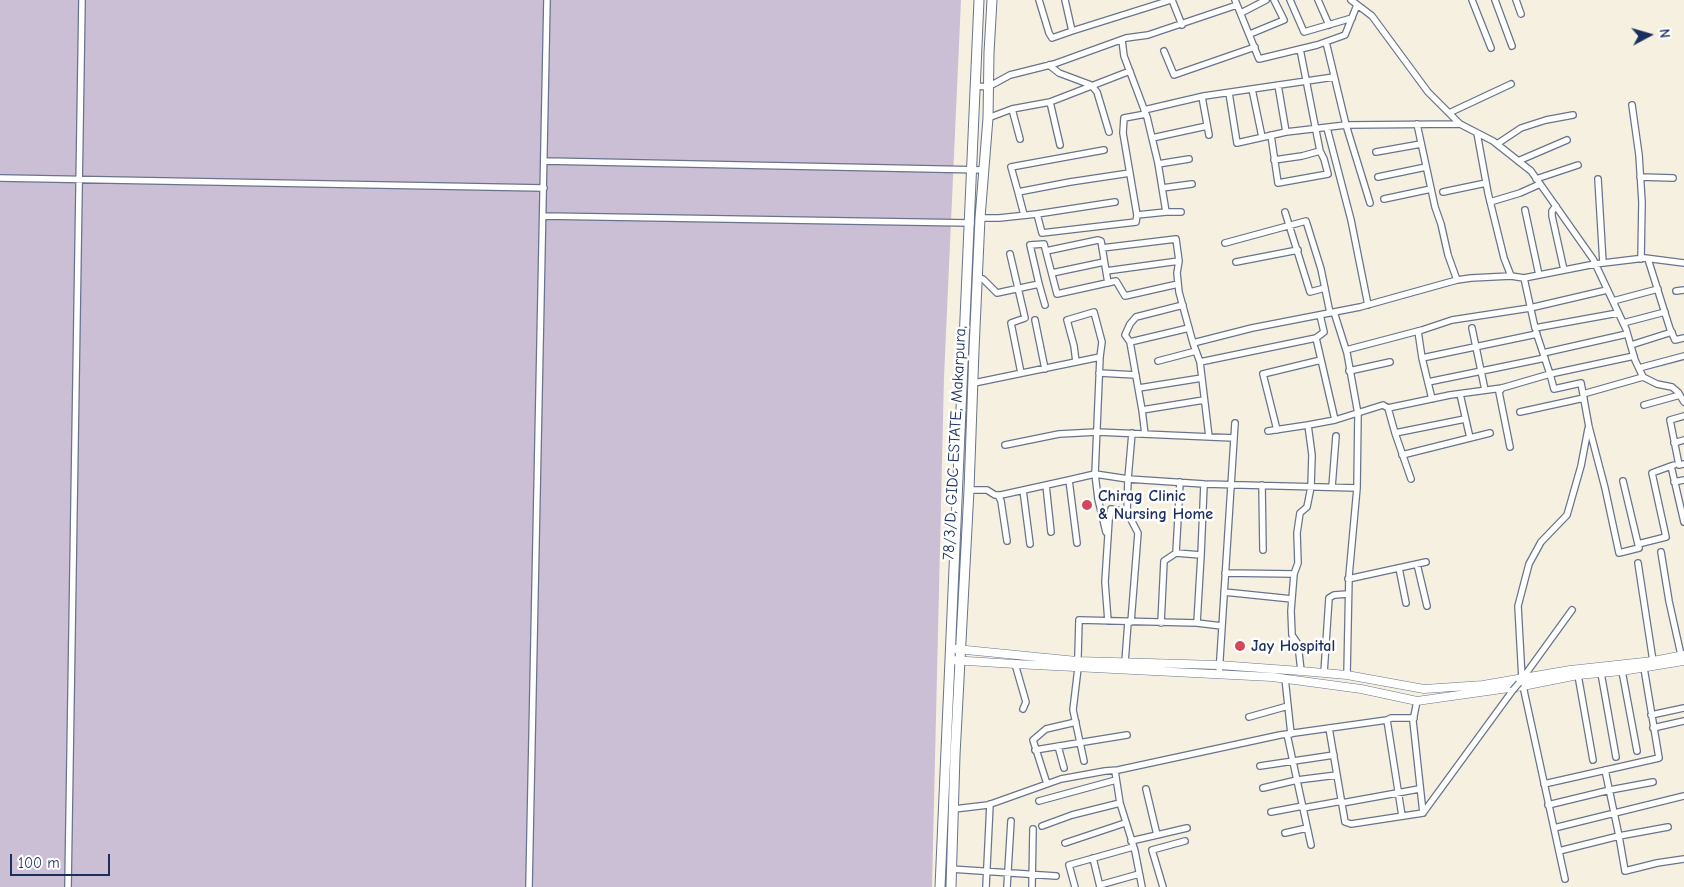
<!DOCTYPE html>
<html>
<head>
<meta charset="utf-8">
<style>
  body { margin:0 }
  #map { position:relative; width:1684px; height:887px; overflow:hidden; background:#f6f0e0; font-family:"Comic Neue",sans-serif }
  canvas { display:block }
  .north { position:absolute; left:1624px; top:10px; width:50px; height:50px; -webkit-text-stroke:4px #fff; paint-order:stroke; rotate:84deg; font-size:14px; font-weight:700; line-height:20px; text-align:center; color:#1b2f5e }
  .north::after { content:''; display:block; margin:auto; width:18px; height:22px; background:#1b2f5e; clip-path:polygon(50% 0,100% 100%,50% 72%,0 100%) }
  .scale { position:absolute; left:10px; top:854px; width:100px; height:22px; box-sizing:border-box; border:2px solid #1b2f5e; border-top:0; padding-left:6px; font-size:15px; line-height:18px; white-space:nowrap; color:#1b2f5e; -webkit-text-stroke:4px #fff; paint-order:stroke }
</style>
</head>
<body>
<div id="map">
<canvas width="1684" height="887"></canvas>
<div class="north">N</div>
<div class="scale">100 m</div>
</div>
<script>
const ctx = document.querySelector('canvas').getContext('2d');
ctx.lineJoin = 'round';
function paint(path, color) { ctx.fillStyle = color; ctx.fill(path, 'evenodd'); }
const toPath = rows => new Path2D(rows.map(r => 'M' + r).join(''));
function trace(path, color, width, dash) { ctx.strokeStyle = color; ctx.lineWidth = width; ctx.lineCap = dash ? 'butt' : 'round'; ctx.setLineDash(dash || []); ctx.stroke(path); }
function drawText(font, color, halo, rows, align = 'center') {
  ctx.font = font + ' "Comic Neue",sans-serif'; ctx.lineWidth = 5; ctx.setLineDash([]); ctx.textBaseline = 'middle'; ctx.strokeStyle = halo; ctx.fillStyle = color; for (const [text, x, y, turn = 0] of rows) {
    ctx.save(); ctx.translate(x, y); ctx.rotate((+turn || 0) * Math.PI / 180); ctx.textAlign = isNaN(turn) ? turn : align; if (halo) ctx.strokeText(text, 0, 0); ctx.fillText(text, 0, 0); ctx.restore();
  }
}
paint(toPath([
  [0,0,961,0,944,377,932,887,0,887]
]), '#cbbfd5');
const street = toPath([
  [1039,0,1049,33,1052,38,1072,31,1065,0],
  [1172,0,1182,25],
  [1235,0,1259,59,1317,45,1345,35,1357,5],
  [1290,0,1304,32,1352,18],
  [1318,0,1329,25],
  [1351,0,1372,16,1428,92,1460,124,1493,141,1531,171,1593,259,1626,329,1635,360,1643,377,1657,384,1672,387,1678,392,1684,402],
  [1472,0,1491,48],
  [1495,0,1512,46],
  [1516,0,1521,14],
  [1241,13,1266,0],
  [1072,31,1171,0],
  [1250,34,1284,20,1274,0],
  [1122,40,1124,56,1147,117,1158,163,1166,212,1181,212],
  [1164,51,1174,75,1255,47],
  [1049,65,1059,73,1091,85,1097,92,1109,132],
  [1278,85,1286,132],
  [977,86,988,87,1010,75,1054,64,1126,38,1148,35,1237,5],
  [1252,89,1262,137],
  [1229,93,1237,143,1286,132,1346,125,1326,42],
  [1202,97,1209,135],
  [1050,102,1130,71],
  [1632,105,1639,155,1642,202,1641,259],
  [1012,109,1020,139],
  [1144,110,1204,96,1334,77],
  [1449,113,1511,84],
  [988,118,1012,109,1050,102,1060,145],
  [1327,128,1351,220,1368,305],
  [1477,133,1488,193,1504,258,1511,276,1524,278,1595,264,1645,258,1684,263],
  [1271,135,1278,183,1328,174,1324,159,1320,151],
  [1152,138,1207,126],
  [1497,144,1521,128,1546,120,1573,115],
  [1376,152,1421,144],
  [1274,160,1302,156,1320,151,1300,49],
  [544,161,984,170],
  [1518,161,1567,140],
  [1158,164,1189,159],
  [1378,177,1426,167],
  [1640,177,1673,178],
  [0,178,544,188],
  [1536,179,1578,165],
  [1598,179,1603,263],
  [1162,188,1192,184],
  [1018,192,1011,167,1104,150],
  [1443,192,1486,183],
  [1384,199,1431,189],
  [1490,202,1520,193,1540,184],
  [1370,203,1346,125,1460,124],
  [1556,206,1552,211,1552,216,1564,270],
  [1525,210,1539,275],
  [1285,212,1310,292,1325,288],
  [1037,214,1115,202],
  [1024,215,1018,192,1070,182,1130,173],
  [1137,215,1123,133,1124,118,1146,114],
  [543,216,971,223],
  [980,218,999,218,1037,214,1042,233,1136,222,1137,215,1166,212],
  [1225,243,1306,221,1321,269,1330,313],
  [1102,248,1176,239,1179,261,1177,273,1179,292,1193,343,1252,328,1360,307,1457,280,1448,255,1441,224,1435,207,1417,124],
  [1046,251,1098,240,1101,241,1108,283],
  [1010,254,1025,318,1011,323,1021,373],
  [1648,259,1670,329,1675,340,1684,338],
  [1236,262,1298,250],
  [1106,271,1179,261],
  [1052,273,1104,262],
  [977,277,983,279,997,293,1039,284,1030,245,1044,244,1057,294,1116,281,1125,296,1178,284],
  [1524,278,1535,328,1618,313],
  [1457,280,1471,278,1511,276],
  [1039,284,1045,305],
  [1676,291,1684,290],
  [1613,301,1658,289],
  [1334,312,1347,353,1358,414,1357,488,1349,576,1347,675],
  [1035,320,1045,369],
  [1623,323,1665,312],
  [1472,328,1485,390],
  [1418,331,1422,358],
  [1536,332,1550,374,1634,356],
  [1316,338,1324,332,1320,315],
  [1130,342,1125,335,1130,324,1136,317,1183,305],
  [1193,343,1200,362,1316,338,1335,420,1383,405,1388,408],
  [1631,345,1672,332],
  [1346,350,1422,330,1452,320,1530,308,1607,290],
  [1543,353,1627,334],
  [1158,361,1196,351],
  [1076,362,1074,346,1067,320,1094,312,1102,342,1100,357],
  [1200,362,1209,437],
  [1639,368,1684,356],
  [1349,371,1390,362],
  [1099,373,1136,375],
  [1428,382,1545,358],
  [974,383,1100,357,1095,474,1128,479,1204,484,1357,488],
  [1139,388,1202,378],
  [1502,388,1499,392,1510,447],
  [1460,394,1470,438],
  [1583,394,1643,377],
  [1432,399,1422,358,1537,334],
  [1644,405,1680,395],
  [1142,410,1204,400],
  [1520,412,1584,398],
  [1684,416,1670,420,1679,465,1684,464],
  [1277,430,1263,374,1321,360],
  [1268,431,1308,425],
  [1395,433,1465,419],
  [1145,434,1142,410,1130,342,1189,328],
  [1674,443,1684,440],
  [1005,445,1059,434,1097,432,1234,438],
  [1402,455,1490,433],
  [1674,465,1671,466,1684,522],
  [1411,479,1395,433,1388,408,1450,395,1502,388,1550,374,1554,389,1581,383,1589,427,1605,488,1619,553,1639,548,1638,544],
  [1069,480,1095,474,1098,499,1106,532],
  [1623,481,1638,544,1666,537,1652,473,1671,466],
  [1674,482,1684,480],
  [1046,485,1051,532],
  [1262,485,1263,550],
  [1332,487,1336,436],
  [969,490,987,490,995,495,1001,495,1069,480,1077,543],
  [1023,490,1030,544],
  [998,495,1001,501,1007,541],
  [1661,552,1669,601,1681,655],
  [1176,553,1201,555,1197,623],
  [1201,555,1204,484],
  [1638,563,1653,661],
  [1417,564,1427,606],
  [1399,568,1406,603],
  [1225,573,1294,574],
  [1348,579,1426,562],
  [1224,592,1292,599],
  [1108,621,1105,582,1109,520,1111,509,1127,512],
  [1131,622,1138,533,1127,512,1128,479,1132,433],
  [1161,623,1164,561,1176,553,1180,482],
  [1125,662,1128,622],
  [1015,664,1026,702,1023,709],
  [1076,665,1078,656,1079,620,1197,623,1222,626],
  [1078,668,1073,710,1084,761],
  [1301,671,1298,644,1292,635,1291,611,1294,574,1298,563,1297,533,1300,513,1307,507,1311,487,1312,455,1308,425,1335,420],
  [1622,671,1637,751],
  [1324,673,1329,598,1334,595,1348,594],
  [1601,673,1616,757],
  [1219,674,1235,423],
  [1578,675,1593,760],
  [1285,678,1291,734],
  [1522,679,1518,606,1529,564,1541,542,1567,515,1581,466,1588,429],
  [1522,679,1572,610],
  [1523,686,1565,879],
  [1417,701,1413,721,1423,813,1513,690],
  [1651,715,1684,708],
  [1249,717,1288,706],
  [1329,728,1345,822,1351,824,1423,813],
  [1653,728,1684,721],
  [1287,734,1311,845],
  [1058,746,1064,768],
  [1035,750,1127,735],
  [1260,766,1334,755],
  [1115,771,1120,803,1135,851,1142,887],
  [1047,784,1033,740,1046,729,1076,722],
  [1544,784,1659,758,1644,668],
  [1263,788,1297,780,1337,775],
  [1039,801,1116,780],
  [1342,803,1419,789],
  [1548,805,1610,790,1653,782],
  [1303,808,1342,801],
  [954,809,988,805,1061,779,1105,771,1118,770,1280,735,1387,720],
  [1271,812,1303,806],
  [1402,816,1387,720,1391,718,1414,718],
  [1042,826,1072,815,1120,803],
  [1668,827,1619,836,1625,871,1657,863,1684,859],
  [1554,828,1684,796],
  [1285,833,1307,828],
  [1157,835,1187,828],
  [1131,841,1157,835,1146,789],
  [1065,843,1125,823],
  [1559,851,1619,836,1605,770],
  [1093,858,1100,887],
  [951,869,1056,876],
  [1100,885,1139,874],
  [68,887,82,0],
  [529,887,547,0],
  [986,887,990,804],
  [1007,887,1011,821],
  [1032,887,1033,829],
  [1075,887,1069,865,1133,847],
  [1163,887,1152,850,1185,841]
]);
const secondary = toPath([
  [956,649,1077,661,1219,665,1301,671,1347,675,1424,689,1483,685,1570,670,1653,661,1684,655],
  [951,660,1015,664,1272,677,1361,689,1417,701,1523,686,1578,675,1622,671,1684,661]
]);
const primary = toPath([
  [940,887,979,0],
  [951,887,955,755,969,490,974,350,980,218,988,118,989,53,992,0]
]);
trace(street, '#68738c', 8);
trace(secondary, '#68738c', 9);
trace(primary, '#68738c', 11);
trace(street, '#fff', 5.5);
trace(secondary, '#fff', 8);
trace(primary, '#fff', 9);
const streetBridge = toPath([
  [1513,690,1519,683]
]);
trace(streetBridge, '#68738c', 8, []);
trace(streetBridge, '#fff', 5.5);
for (const [x, y, r, color] of [
  [1087,505,6,"#d1495b"],
  [1240,646,6,"#d1495b"]
]) { const dot = new Path2D(); dot.arc(x, y, r, 0, 2 * Math.PI); ctx.fillStyle = color; ctx.fill(dot); trace(dot, '#fff', 2); }
drawText('16px', '#1b2f5e', '#fff', [
  ["78/3/D, GIDC ESTATE, Makarpura,",955,443,-87]
]);
drawText('bold 16px', '#1b2f5e', '#fff', [
  ["Chirag Clinic",1098,496],
  ["& Nursing Home",1098,514],
  ["Jay Hospital",1251,646]
], 'left');
</script>
</body>
</html>
